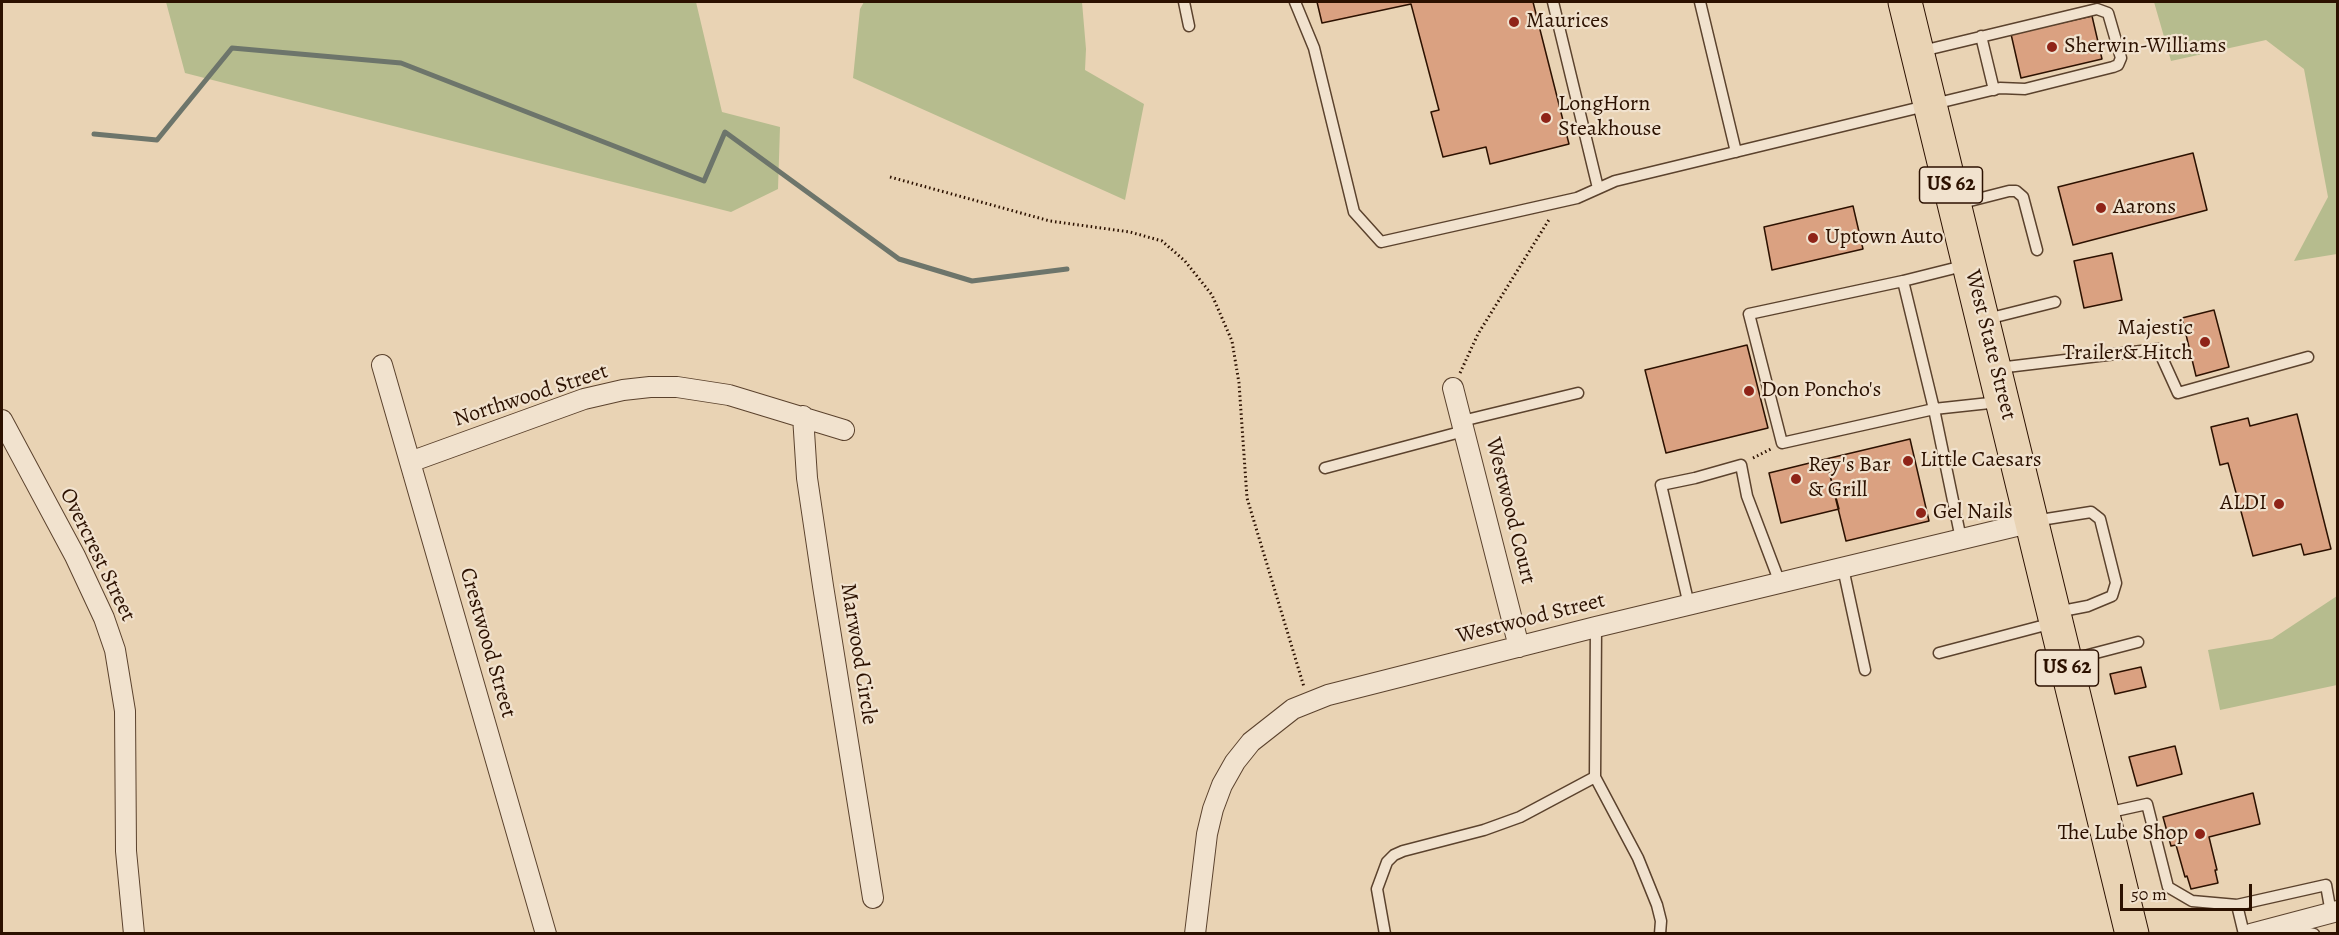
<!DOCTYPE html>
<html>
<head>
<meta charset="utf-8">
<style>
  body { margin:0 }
  #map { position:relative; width:2339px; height:935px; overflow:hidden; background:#e9d3b4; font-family:Alegreya,serif }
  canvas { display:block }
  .frame { position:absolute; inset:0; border:3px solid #2c1100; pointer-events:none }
  .scale { position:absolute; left:2120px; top:884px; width:132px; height:27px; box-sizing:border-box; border:3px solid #2c1100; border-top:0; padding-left:8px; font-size:18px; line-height:21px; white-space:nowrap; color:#2c1100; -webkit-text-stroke:4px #f1e2ce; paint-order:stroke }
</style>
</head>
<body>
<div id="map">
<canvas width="2339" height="935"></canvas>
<div class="frame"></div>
<div class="scale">50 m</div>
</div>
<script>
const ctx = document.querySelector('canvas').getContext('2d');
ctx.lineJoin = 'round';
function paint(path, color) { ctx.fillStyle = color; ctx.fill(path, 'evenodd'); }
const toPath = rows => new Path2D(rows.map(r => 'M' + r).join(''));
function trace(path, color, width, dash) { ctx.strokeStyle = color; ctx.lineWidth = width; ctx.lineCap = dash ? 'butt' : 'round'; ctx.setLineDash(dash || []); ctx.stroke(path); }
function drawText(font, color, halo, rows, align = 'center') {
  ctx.font = font + ' Alegreya,serif'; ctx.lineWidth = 4.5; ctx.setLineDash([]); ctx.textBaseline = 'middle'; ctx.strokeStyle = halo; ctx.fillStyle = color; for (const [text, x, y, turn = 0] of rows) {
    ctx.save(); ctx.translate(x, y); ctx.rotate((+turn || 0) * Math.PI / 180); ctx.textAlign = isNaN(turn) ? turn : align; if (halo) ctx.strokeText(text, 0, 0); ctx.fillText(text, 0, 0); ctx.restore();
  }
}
paint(toPath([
  [166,2,696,2,722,112,780,127,778,189,731,212,185,73],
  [864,2,1082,2,1086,49,1085,70,1144,104,1125,200,853,78,860,9],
  [2154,2,2337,2,2337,254,2294,261,2328,197,2304,69,2266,40,2171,61],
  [2337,596,2337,685,2220,710,2208,650,2272,639]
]), '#b6bc8e');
trace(toPath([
  [94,134,157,140,232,48,401,63,704,181,725,132,899,259,972,281,1067,269]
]), '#6d756b', 5);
const building = toPath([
  [1317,2,1533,2,1569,144,1490,164,1486,147,1443,157,1431,112,1439,110,1411,4,1322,23,1317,2],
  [2092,16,2102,59,2021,78,2011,34,2092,16],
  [2193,153,2207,210,2073,245,2058,187,2193,153],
  [1853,206,1863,249,1772,270,1764,227,1853,206],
  [2112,253,2122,300,2084,308,2074,261,2112,253],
  [2214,310,2229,367,2196,376,2182,318,2214,310],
  [1747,345,1768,428,1666,453,1645,370,1747,345],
  [2297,414,2331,549,2304,555,2301,544,2253,556,2228,463,2220,465,2211,427,2248,418,2250,426,2297,414],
  [1910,439,1929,521,1846,541,1826,459,1910,439],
  [1826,459,1839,509,1781,523,1769,473,1826,459],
  [2141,667,2146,687,2115,694,2110,674,2141,667],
  [2175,746,2182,774,2137,786,2129,757,2175,746],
  [2253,793,2260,824,2209,837,2217,870,2215,870,2218,883,2191,889,2187,876,2185,877,2176,845,2171,846,2163,817,2253,793]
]);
paint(building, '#daa181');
trace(building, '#2c1100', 1.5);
const lane = toPath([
  [1184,2,1189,26],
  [1295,2,1314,48,1354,212,1381,242,1577,198,1615,181,2000,88,2025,89,2113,67,2118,65,2121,58,2108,13,2097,9,1922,51],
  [1553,2,1598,188],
  [1700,2,1736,152],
  [1981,36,1994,90],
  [1958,204,2009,191,2016,191,2023,197,2037,250],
  [1903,281,1749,314,1782,443,1934,409,1999,402],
  [1987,319,2055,302],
  [1998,368,2158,349,2178,393,2308,357],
  [1462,421,1578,393],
  [1325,468,1464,431],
  [2034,521,2091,512,2100,519,2116,583,2112,596,2088,606,2057,612],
  [1961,539,1934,409,1903,281,1967,265],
  [1843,568,1865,670],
  [1689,605,1661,485,1695,478,1741,465,1747,496,1780,583],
  [1939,653,2053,623],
  [2069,660,2138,642],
  [1595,777,1596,627],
  [2106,813,2147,804,2168,887,2192,901,2237,905,2326,885,2331,913],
  [2237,905,2244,934],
  [2297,922,2299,931,2314,934],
  [1385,934,1377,889,1387,862,1394,855,1403,851,1484,830,1520,817,1595,777,1638,858,1657,905,1661,921,1660,934]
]);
const street = toPath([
  [382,365,546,934],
  [1453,388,1519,647],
  [803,416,807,478,823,586,873,898],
  [2,420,75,556,104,618,115,650,125,711,126,851,134,934],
  [410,462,584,399,623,390,650,387,677,387,729,395,844,430],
  [1195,934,1207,834,1213,809,1222,785,1235,762,1251,742,1293,709,1328,695,1596,627,2033,522],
  [2251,934,2338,911]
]);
const highway = toPath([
  [1905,2,2132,934]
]);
trace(lane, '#5b422d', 13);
trace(street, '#5b422d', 22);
trace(highway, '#2c1100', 35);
trace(toPath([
  [890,177,1050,221,1130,232,1162,241,1185,261,1212,295,1232,341,1239,383,1247,498,1304,687],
  [1460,373,1478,334,1550,218],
  [1753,458,1771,449]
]), '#2c1100', 3, [1.5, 3]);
trace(lane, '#f1e2ce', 10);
trace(street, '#f1e2ce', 20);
trace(highway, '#e9d3b4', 33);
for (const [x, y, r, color] of [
  [1514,22,6,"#8f2418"],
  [2052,47,6,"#8f2418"],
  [1546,118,6,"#8f2418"],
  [2101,208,6,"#8f2418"],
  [1813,238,6,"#8f2418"],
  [2205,342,6,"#8f2418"],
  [1749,391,6,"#8f2418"],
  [1908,461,6,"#8f2418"],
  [1796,479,6,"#8f2418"],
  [2279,504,6,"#8f2418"],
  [1921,513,6,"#8f2418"],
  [2200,834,6,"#8f2418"]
]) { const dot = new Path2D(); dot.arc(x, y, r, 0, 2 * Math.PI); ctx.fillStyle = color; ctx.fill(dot); trace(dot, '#f1e2ce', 2); }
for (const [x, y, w] of [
  [1951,185,63],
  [2067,668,63]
]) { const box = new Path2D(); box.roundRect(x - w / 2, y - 18, w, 36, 4.5); ctx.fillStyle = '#f1e2ce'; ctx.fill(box); trace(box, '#2c1100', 1.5); }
drawText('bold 21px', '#2c1100', null, [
  ["US 62",1951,185],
  ["US 62",2067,668]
]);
drawText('22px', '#2c1100', '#f1e2ce', [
  ["Maurices",1526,22],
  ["Sherwin-Williams",2064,47],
  ["LongHorn",1558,105],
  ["Steakhouse",1558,130],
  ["Aarons",2113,208],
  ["Uptown Auto",1825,238],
  ["Majestic",2193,329,"right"],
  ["Trailer& Hitch",2193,354,"right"],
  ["Don Poncho's",1761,391],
  ["Little Caesars",1920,461],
  ["Rey's Bar",1808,466],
  ["& Grill",1808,491],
  ["ALDI",2267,504,"right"],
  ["Gel Nails",1933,513],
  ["The Lube Shop",2188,834,"right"]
], 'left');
drawText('22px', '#2c1100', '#f1e2ce', [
  ["West State Street",1990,345,76],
  ["Northwood Street",531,396,-18],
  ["Westwood Court",1510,511,76],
  ["Overcrest Street",97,555,64],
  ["Westwood Street",1531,619,-14],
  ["Crestwood Street",487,643,74],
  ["Marwood Circle",858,654,81]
]);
</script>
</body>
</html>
